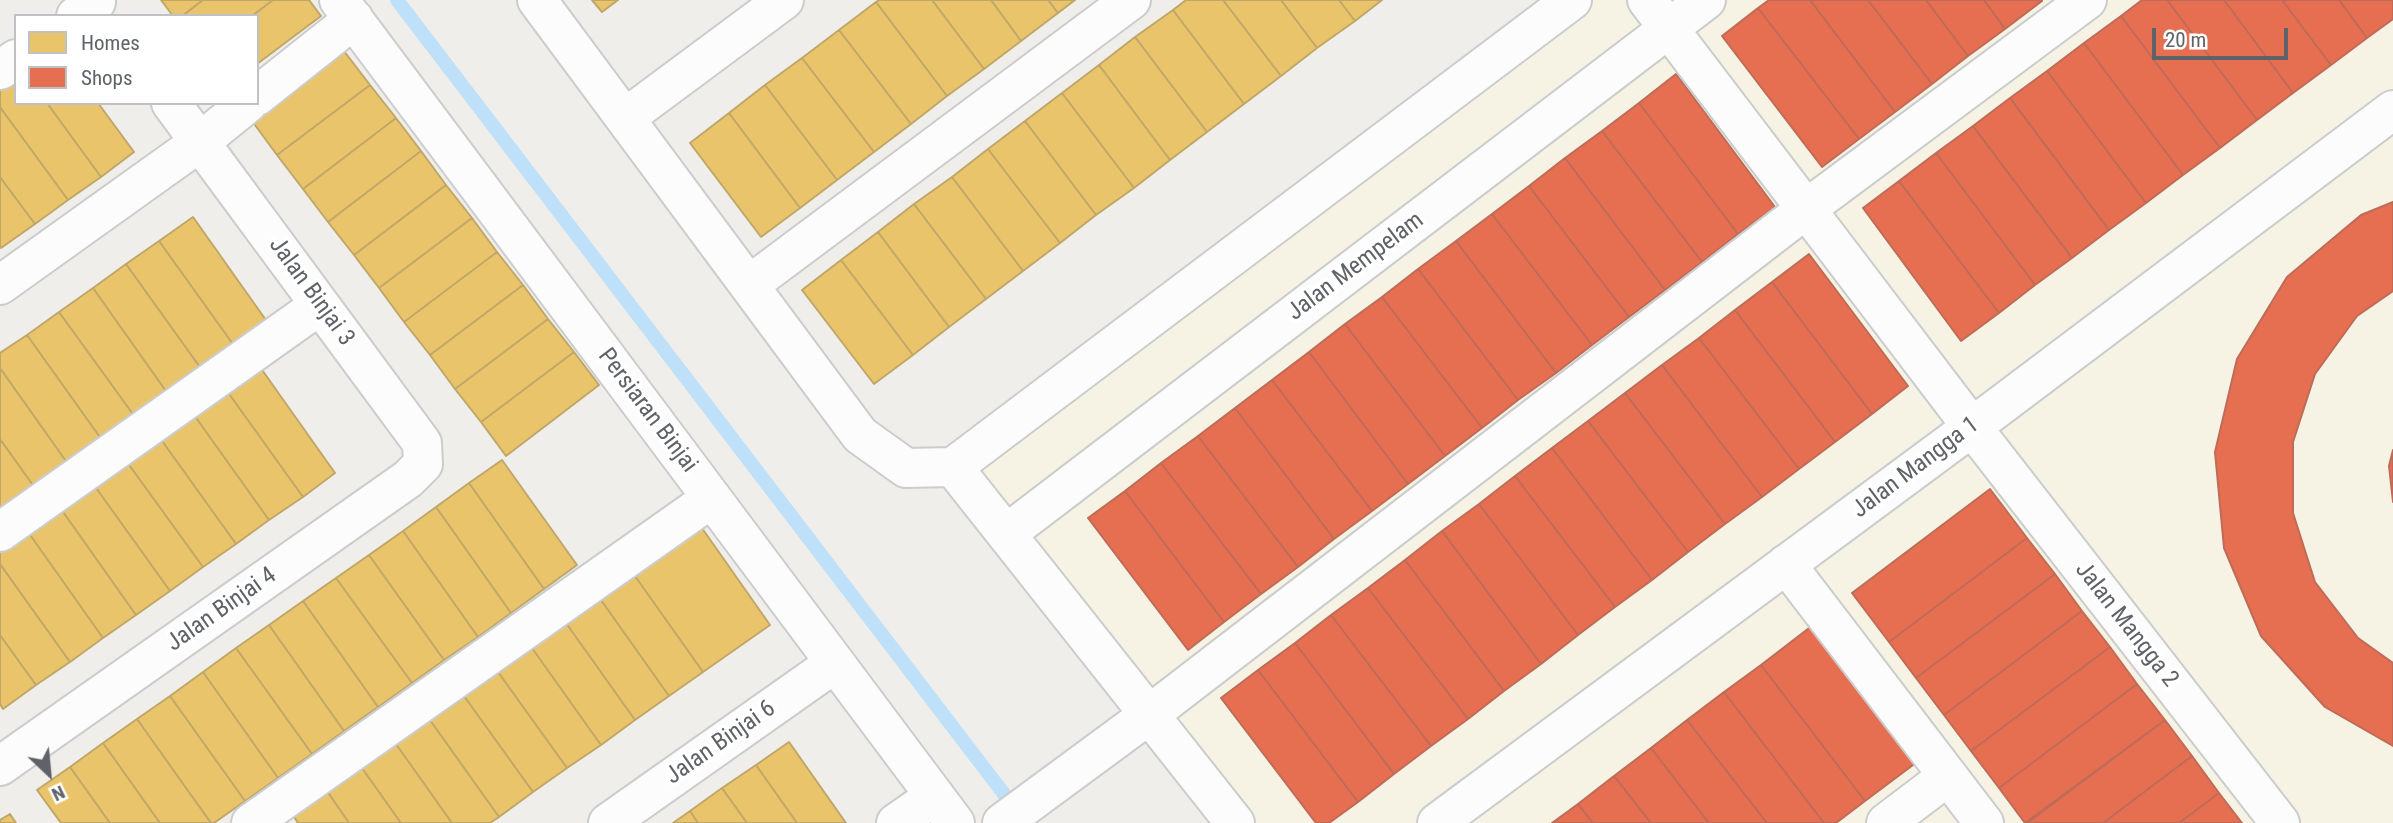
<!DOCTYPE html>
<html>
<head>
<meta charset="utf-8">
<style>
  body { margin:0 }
  #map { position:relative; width:2393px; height:823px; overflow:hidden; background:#efeeea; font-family:"Roboto Condensed",sans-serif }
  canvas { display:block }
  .legend { position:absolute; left:14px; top:14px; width:245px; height:91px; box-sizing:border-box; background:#fff; border:2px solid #bfc1c3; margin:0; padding:9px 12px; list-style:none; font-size:21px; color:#5f6368 }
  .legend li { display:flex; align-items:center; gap:14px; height:35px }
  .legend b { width:35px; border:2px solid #bfc1c3 }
  .north { position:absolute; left:14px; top:739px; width:70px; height:70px; -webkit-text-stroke:5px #fff; paint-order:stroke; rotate:154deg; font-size:19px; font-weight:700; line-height:28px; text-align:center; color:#5f6368 }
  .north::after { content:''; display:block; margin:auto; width:24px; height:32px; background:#5f6368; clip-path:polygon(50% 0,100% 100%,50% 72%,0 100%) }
  .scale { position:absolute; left:2152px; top:28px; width:136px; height:32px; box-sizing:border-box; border:4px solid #5f6368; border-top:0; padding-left:9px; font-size:21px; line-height:24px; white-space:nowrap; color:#5f6368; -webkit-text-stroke:5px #fff; paint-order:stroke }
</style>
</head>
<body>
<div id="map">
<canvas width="2393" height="823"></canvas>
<ul class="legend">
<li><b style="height:19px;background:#e9c46a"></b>Homes</li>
<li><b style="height:19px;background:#e76f51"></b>Shops</li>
</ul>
<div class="north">N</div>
<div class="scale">20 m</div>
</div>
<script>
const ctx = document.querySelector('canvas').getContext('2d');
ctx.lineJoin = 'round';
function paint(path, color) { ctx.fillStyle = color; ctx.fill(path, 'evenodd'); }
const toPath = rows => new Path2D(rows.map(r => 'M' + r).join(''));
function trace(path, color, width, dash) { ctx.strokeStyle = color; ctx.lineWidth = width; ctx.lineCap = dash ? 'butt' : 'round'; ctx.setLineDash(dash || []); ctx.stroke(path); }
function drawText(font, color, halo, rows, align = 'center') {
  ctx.font = font + ' "Roboto Condensed",sans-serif'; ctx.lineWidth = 7; ctx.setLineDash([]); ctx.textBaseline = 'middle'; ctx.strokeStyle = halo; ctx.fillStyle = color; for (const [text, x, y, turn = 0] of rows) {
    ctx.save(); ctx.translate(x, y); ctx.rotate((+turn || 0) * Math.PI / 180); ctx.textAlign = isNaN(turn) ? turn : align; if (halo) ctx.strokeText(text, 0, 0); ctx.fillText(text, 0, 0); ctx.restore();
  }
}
paint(toPath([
  [1541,0,2393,0,2393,823,1216,823,939,456]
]), '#f7f3e4');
const homes = toPath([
  [161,0,203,0,182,16,173,16,161,0],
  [203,0,273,0,252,16,182,16,203,0],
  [273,0,309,0,321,16,257,64,257,16,252,16,273,0],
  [592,0,618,0,602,12,592,0],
  [879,0,932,0,984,69,947,96,876,2,879,0],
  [932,0,991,0,1021,41,984,69,932,0],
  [991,0,1048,0,1058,13,1021,41,991,0],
  [1048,0,1075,0,1058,13,1048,0],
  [1186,0,1223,0,1281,76,1244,104,1173,10,1186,0],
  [1223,0,1281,0,1317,48,1281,76,1223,0],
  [1281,0,1339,0,1355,21,1317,48,1281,0],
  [1339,0,1382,0,1355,21,1339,0],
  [876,2,947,96,911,124,839,30,876,2],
  [1173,10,1244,104,1207,132,1135,37,1173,10],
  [839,30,911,124,874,152,802,58,839,30],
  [1135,37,1207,132,1170,160,1099,65,1135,37],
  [344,51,370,85,277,155,252,121,344,51],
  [802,58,874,152,837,180,765,85,802,58],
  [1099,65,1170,160,1134,188,1062,93,1099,65],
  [16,77,16,103,47,103,101,177,68,200,0,107,0,89,16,77],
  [370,85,396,118,303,189,277,155,370,85],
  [765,85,837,180,800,208,729,113,765,85],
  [1062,93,1134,188,1096,215,1025,121,1062,93],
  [47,103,98,103,134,152,101,177,47,103],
  [0,107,68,200,35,224,0,177,0,107],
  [729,113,800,208,761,237,690,143,729,113],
  [396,118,421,151,328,222,303,189,396,118],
  [1025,121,1096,215,1060,243,988,149,1025,121],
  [988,149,1060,243,1023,271,952,177,988,149],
  [421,151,446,185,354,255,328,222,421,151],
  [0,177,35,224,1,248,0,246,0,177],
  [952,177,1023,271,986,299,914,204,952,177],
  [446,185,472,218,379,288,354,255,446,185],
  [914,204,986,299,949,327,878,232,914,204],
  [193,217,268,323,235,347,159,241,193,217],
  [472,218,497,252,404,322,379,288,472,218],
  [878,232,949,327,913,355,841,260,878,232],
  [159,241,235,347,202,370,126,264,159,241],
  [497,252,523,285,430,355,404,322,497,252],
  [841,260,913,355,874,384,802,290,841,260],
  [126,264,202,370,168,394,93,288,126,264],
  [523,285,548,319,455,389,430,355,523,285],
  [93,288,168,394,135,417,59,312,93,288],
  [59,312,135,417,102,440,27,335,59,312],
  [548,319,574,352,481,422,455,389,548,319],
  [27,335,102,440,68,464,0,368,0,353,27,335],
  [574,352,599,385,506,456,481,422,574,352],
  [260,367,335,473,303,497,227,391,260,367],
  [0,368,68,464,35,488,0,439,0,368],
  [227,391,303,497,269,520,194,415,227,391],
  [194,415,269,520,236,544,160,438,194,415],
  [160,438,236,544,203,567,127,462,160,438],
  [0,439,35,488,2,511,0,508,0,439],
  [502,460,577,565,544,589,469,483,502,460],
  [127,462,203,567,170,591,94,485,127,462],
  [469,483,544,589,511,613,436,507,469,483],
  [94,485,170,591,136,615,61,509,94,485],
  [436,507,511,613,478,637,403,531,436,507],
  [61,509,136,615,103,638,28,532,61,509],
  [697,521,770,625,703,672,630,569,697,521],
  [403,531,478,637,444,660,369,555,403,531],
  [28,532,103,638,70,662,0,564,0,552,28,532],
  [369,555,444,660,412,683,336,578,369,555],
  [0,564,70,662,36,685,0,635,0,564],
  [630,569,703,672,669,696,596,593,630,569],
  [336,578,412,683,378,707,303,601,336,578],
  [596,593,669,696,635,720,561,616,596,593],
  [303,601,378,707,344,731,269,625,303,601],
  [561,616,635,720,601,745,527,641,561,616],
  [269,625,344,731,312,754,236,648,269,625],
  [0,635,36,685,3,709,0,704,0,635],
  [527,641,601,745,567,768,493,665,527,641],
  [236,648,312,754,278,778,203,672,236,648],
  [493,665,567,768,533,792,459,689,493,665],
  [203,672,278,778,245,801,170,696,203,672],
  [459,689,533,792,499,817,425,713,459,689],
  [170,696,245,801,214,823,211,823,137,719,170,696],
  [425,713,499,817,490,823,452,823,391,737,425,713],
  [137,719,211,823,160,823,103,743,137,719],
  [391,737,452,823,401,823,357,761,391,737],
  [789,742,846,823,797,823,756,765,789,742],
  [103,743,160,823,110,823,70,767,103,743],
  [357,761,401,823,349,823,323,785,357,761],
  [756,765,797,823,747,823,722,788,756,765],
  [70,767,110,823,61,823,37,790,70,767],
  [323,785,349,823,298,823,289,809,323,785],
  [722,788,747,823,698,823,690,811,722,788],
  [690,811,698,823,673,823,690,811],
  [10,814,16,823,0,823,0,820,10,814]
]);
paint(homes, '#e9c46a');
trace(homes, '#c0a769', 2);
const shops = toPath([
  [1769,0,1810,0,1895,112,1859,139,1758,8,1769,0],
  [1810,0,1868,0,1932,84,1895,112,1810,0],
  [1868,0,1926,0,1968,56,1932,84,1868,0],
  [1926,0,1984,0,2005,29,1968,56,1926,0],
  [1984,0,2041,0,2042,1,2005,29,1984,0],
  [2142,0,2167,0,2257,120,2220,148,2121,16,2142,0],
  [2167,0,2224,0,2293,93,2257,120,2167,0],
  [2224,0,2282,0,2331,65,2293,93,2224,0],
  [2282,0,2339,0,2367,38,2331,65,2282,0],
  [2339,0,2393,0,2393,19,2367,38,2339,0],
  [1758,8,1859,139,1822,167,1722,36,1758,8],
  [2121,16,2220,148,2183,175,2084,43,2121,16],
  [2084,43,2183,175,2146,203,2047,71,2084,43],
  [2047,71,2146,203,2109,230,2010,98,2047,71],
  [1676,74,1775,207,1738,234,1639,103,1676,74],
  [2010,98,2109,230,2072,258,1973,126,2010,98],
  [1639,103,1738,234,1702,262,1602,131,1639,103],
  [1973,126,2072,258,2035,285,1936,153,1973,126],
  [1602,131,1702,262,1665,290,1565,158,1602,131],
  [1936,153,2035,285,1999,313,1899,181,1936,153],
  [1565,158,1665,290,1629,317,1529,186,1565,158],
  [1899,181,1999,313,1961,341,1863,208,1899,181],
  [1529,186,1629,317,1592,345,1492,214,1529,186],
  [2393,202,2393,291,2357,316,2315,374,2293,442,2293,513,2315,582,2358,638,2393,663,2393,746,2325,707,2261,636,2224,548,2215,452,2237,359,2287,277,2361,215,2393,202],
  [1492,214,1592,345,1556,373,1456,241,1492,214],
  [1456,241,1556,373,1518,400,1418,269,1456,241],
  [1809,254,1908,386,1872,414,1772,282,1809,254],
  [1418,269,1518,400,1482,428,1382,297,1418,269],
  [1772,282,1872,414,1835,442,1735,310,1772,282],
  [1382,297,1482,428,1445,456,1345,324,1382,297],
  [1735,310,1835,442,1799,469,1699,338,1735,310],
  [1345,324,1445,456,1408,484,1309,352,1345,324],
  [1699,338,1799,469,1762,497,1662,365,1699,338],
  [1309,352,1408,484,1372,511,1272,380,1309,352],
  [1662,365,1762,497,1725,524,1625,393,1662,365],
  [1272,380,1372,511,1334,539,1235,408,1272,380],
  [1625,393,1725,524,1688,552,1588,421,1625,393],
  [1235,408,1334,539,1298,567,1198,436,1235,408],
  [1588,421,1688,552,1652,580,1552,448,1588,421],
  [1198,436,1298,567,1261,594,1161,463,1198,436],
  [1552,448,1652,580,1615,607,1515,476,1552,448],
  [2393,450,2393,502,2389,466,2393,450],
  [1161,463,1261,594,1224,622,1125,491,1161,463],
  [1515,476,1615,607,1578,635,1479,504,1515,476],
  [1990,489,2027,538,1889,642,1852,593,1990,489],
  [1125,491,1224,622,1188,650,1088,518,1125,491],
  [1479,504,1578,635,1541,664,1442,531,1479,504],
  [1442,531,1541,664,1504,691,1405,560,1442,531],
  [2027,538,2055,574,1916,678,1889,642,2027,538],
  [1405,560,1504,691,1468,719,1368,588,1405,560],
  [2055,574,2082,611,1944,715,1916,678,2055,574],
  [1368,588,1468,719,1431,746,1331,615,1368,588],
  [2082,611,2110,647,1971,751,1944,715,2082,611],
  [1331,615,1431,746,1394,774,1295,643,1331,615],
  [1813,625,1917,762,1865,801,1761,665,1813,625],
  [1295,643,1394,774,1358,802,1258,670,1295,643],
  [2110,647,2137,684,1999,788,1971,751,2110,647],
  [1761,665,1865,801,1836,823,1824,823,1724,692,1761,665],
  [1258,670,1358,802,1329,823,1316,823,1221,698,1258,670],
  [2137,684,2165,720,2025,823,1999,788,2137,684],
  [1724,692,1824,823,1767,823,1687,720,1724,692],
  [1687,720,1767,823,1709,823,1651,748,1687,720],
  [2165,720,2192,756,2103,823,2027,823,2165,720],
  [1651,748,1709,823,1651,823,1614,776,1651,748],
  [2192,756,2219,793,2179,823,2103,823,2192,756],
  [1614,776,1651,823,1593,823,1578,804,1614,776],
  [2219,793,2242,823,2179,823,2219,793],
  [1578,804,1593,823,1552,823,1578,804]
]);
paint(shops, '#e76f51');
trace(shops, '#be6b58', 2);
trace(toPath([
  [397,0,1017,811]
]), '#bfe0f9', 14);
const minor = toPath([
  [339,0,955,823],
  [537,0,860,435,906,468,953,467],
  [1647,0,1972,427,2280,823],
  [76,16,96,2],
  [0,70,16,59],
  [257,96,354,19],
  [625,118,784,0],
  [0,285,200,142,248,103],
  [749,285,1131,0],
  [953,467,1572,0],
  [953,467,1235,823],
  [0,532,320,305],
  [1006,534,1706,0],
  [1786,564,1984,823],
  [0,766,408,479,423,464,422,443,171,103],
  [251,823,712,498],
  [608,823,835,663],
  [896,823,935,796],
  [1002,823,1150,714,1806,209,2087,0],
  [1437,823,1972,427,2393,110],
  [1886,823,1948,776]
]);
trace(minor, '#cbcccc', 42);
trace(minor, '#fdfcfc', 38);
drawText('24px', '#5f6368', '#fff', [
  ["Jalan Mempelam",1356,267,-37],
  ["Jalan Binjai 3",311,292,54],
  ["Persiaran Binjai",647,411,53],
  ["Jalan Mangga 1",1916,468,-37],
  ["Jalan Binjai 4",222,610,-35],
  ["Jalan Mangga 2",2126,625,52],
  ["Jalan Binjai 6",721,743,-35]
]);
</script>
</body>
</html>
